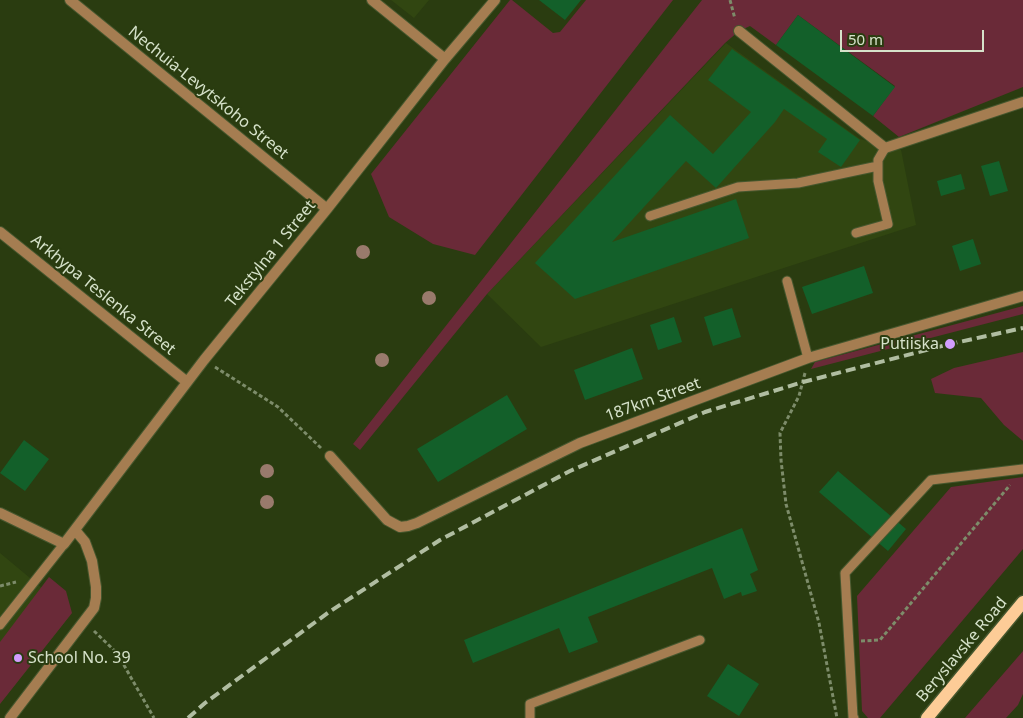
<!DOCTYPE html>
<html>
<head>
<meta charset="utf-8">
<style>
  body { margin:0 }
  #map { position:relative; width:1023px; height:718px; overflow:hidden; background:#2a3c10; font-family:"Noto Sans",sans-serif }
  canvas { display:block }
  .scale { position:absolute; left:840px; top:30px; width:144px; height:22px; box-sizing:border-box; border:2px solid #d6e2ca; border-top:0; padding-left:6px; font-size:15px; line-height:18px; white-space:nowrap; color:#d6e2ca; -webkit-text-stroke:4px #2a3c10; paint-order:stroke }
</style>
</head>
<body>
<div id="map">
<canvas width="1023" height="718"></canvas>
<div class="scale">50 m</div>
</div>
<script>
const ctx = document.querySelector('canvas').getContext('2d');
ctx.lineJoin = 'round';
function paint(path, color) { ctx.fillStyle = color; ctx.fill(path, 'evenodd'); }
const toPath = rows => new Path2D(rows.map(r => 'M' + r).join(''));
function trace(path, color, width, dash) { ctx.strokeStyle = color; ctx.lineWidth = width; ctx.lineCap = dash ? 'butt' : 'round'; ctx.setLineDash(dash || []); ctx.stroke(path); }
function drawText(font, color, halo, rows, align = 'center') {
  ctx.font = font + ' "Noto Sans",sans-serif'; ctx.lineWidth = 4; ctx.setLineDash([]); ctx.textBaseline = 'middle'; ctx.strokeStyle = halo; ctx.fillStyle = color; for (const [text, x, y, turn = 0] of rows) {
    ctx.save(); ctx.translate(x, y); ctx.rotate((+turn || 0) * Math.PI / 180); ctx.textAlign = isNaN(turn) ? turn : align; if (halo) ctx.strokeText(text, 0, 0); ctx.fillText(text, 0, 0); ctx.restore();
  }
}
paint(toPath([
  [391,0,429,0,414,18],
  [726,43,860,139,901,150,916,225,541,347,487,294],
  [0,553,72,613,0,704]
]), '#314611');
paint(toPath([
  [510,0,512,0,553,33,560,32,586,0,673,0,475,255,433,244,389,217,371,174],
  [702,0,1023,0,1023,87,899,137,873,116,895,86,798,15,776,45,750,26,739,31,725,43,487,294,360,450,353,444],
  [1023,306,1023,314,811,369,815,362],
  [1023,352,1023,441,1004,425,981,398,935,393,931,379,954,368],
  [1023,477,1023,549,880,718,868,718,862,711,857,596,951,487],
  [49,577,66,591,72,613,0,704,0,642],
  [1023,651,1023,694,1018,705,1006,718,965,718]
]), '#6a2a38');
paint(toPath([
  [539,0,581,0,565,20],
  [798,15,895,87,873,116,776,45],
  [732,49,860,140,841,167,818,152,827,139,784,109,775,122,716,188,686,161,612,242,736,199,749,238,575,299,535,263,670,115,713,154,751,112,708,80],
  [999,161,1008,191,990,196,981,166],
  [961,174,965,189,941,196,937,181],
  [973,239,981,264,960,271,952,246],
  [864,266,873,293,812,314,802,287],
  [732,308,741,337,713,346,704,317],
  [674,317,682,342,658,350,650,325],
  [632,348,643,379,585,400,574,370],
  [507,395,527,429,438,482,417,449],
  [24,440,49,459,25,491,0,473],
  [838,471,906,529,888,551,819,492],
  [742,528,758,570,750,574,757,591,742,596,741,592,724,599,712,568,588,617,598,642,569,653,559,628,473,663,464,640],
  [728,664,759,684,739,716,707,696]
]), '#13602a');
const service = toPath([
  [650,216,738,187,798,183,878,166],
  [856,233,888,224,878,181,878,160,885,148],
  [787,281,808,358],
  [0,625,64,544],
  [530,718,530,704,700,640],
  [854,718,853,717,845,573,931,480,1023,469]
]);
const minor = toPath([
  [70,0,327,209],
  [372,0,445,59],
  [739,31,885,148,1023,102],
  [0,232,187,382],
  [330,456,387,520,400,527,408,526,417,523,580,443,808,358,1023,296],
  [0,513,64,544,204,360,327,209,445,59,495,0],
  [10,718,94,608,96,598,96,587,92,561,85,542,75,530]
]);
const primary = toPath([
  [927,718,1023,602]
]);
trace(service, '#46572e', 11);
trace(minor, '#46572e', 12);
trace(primary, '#46572e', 15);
trace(toPath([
  [730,0,735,19],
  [215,367,278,407,321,448],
  [805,373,799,396,780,433,781,460,786,504,819,623,837,718],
  [0,586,16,582],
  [94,631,117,653,154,718],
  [861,641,880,640,1010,485]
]), '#7d8c6a', 3, [4, 2.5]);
trace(service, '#a57d51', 9);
trace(minor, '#a57d51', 10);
trace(primary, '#fdcc97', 12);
trace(toPath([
  [188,718,205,703,329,612,440,540,570,471,705,412,803,382,950,344,1023,328]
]), '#b0bda1', 4, [10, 5]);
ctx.fillStyle = '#997a6c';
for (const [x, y] of [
  [363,252],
  [429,298],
  [382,360],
  [267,471],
  [267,502]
]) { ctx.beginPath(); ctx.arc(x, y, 7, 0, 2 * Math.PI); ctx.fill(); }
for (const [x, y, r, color] of [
  [950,344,6,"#d29dfd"],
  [18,658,5,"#d29dfd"]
]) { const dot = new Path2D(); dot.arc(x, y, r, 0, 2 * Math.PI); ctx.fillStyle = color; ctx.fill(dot); trace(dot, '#2a3c10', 2); }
drawText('16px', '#d6e2ca', '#2a3c10', [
  ["Nechuia-Levytskoho Street",208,93,39],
  ["Tekstylna 1 Street",271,254,-51],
  ["Arkhypa Teslenka Street",103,295,39],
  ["187km Street",653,400,-20],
  ["Beryslavske Road",962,650,-50]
]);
drawText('16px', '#d6e2ca', '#2a3c10', [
  ["Putiiska",939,344],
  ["School No. 39",28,658,"left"]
], 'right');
</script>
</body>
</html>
